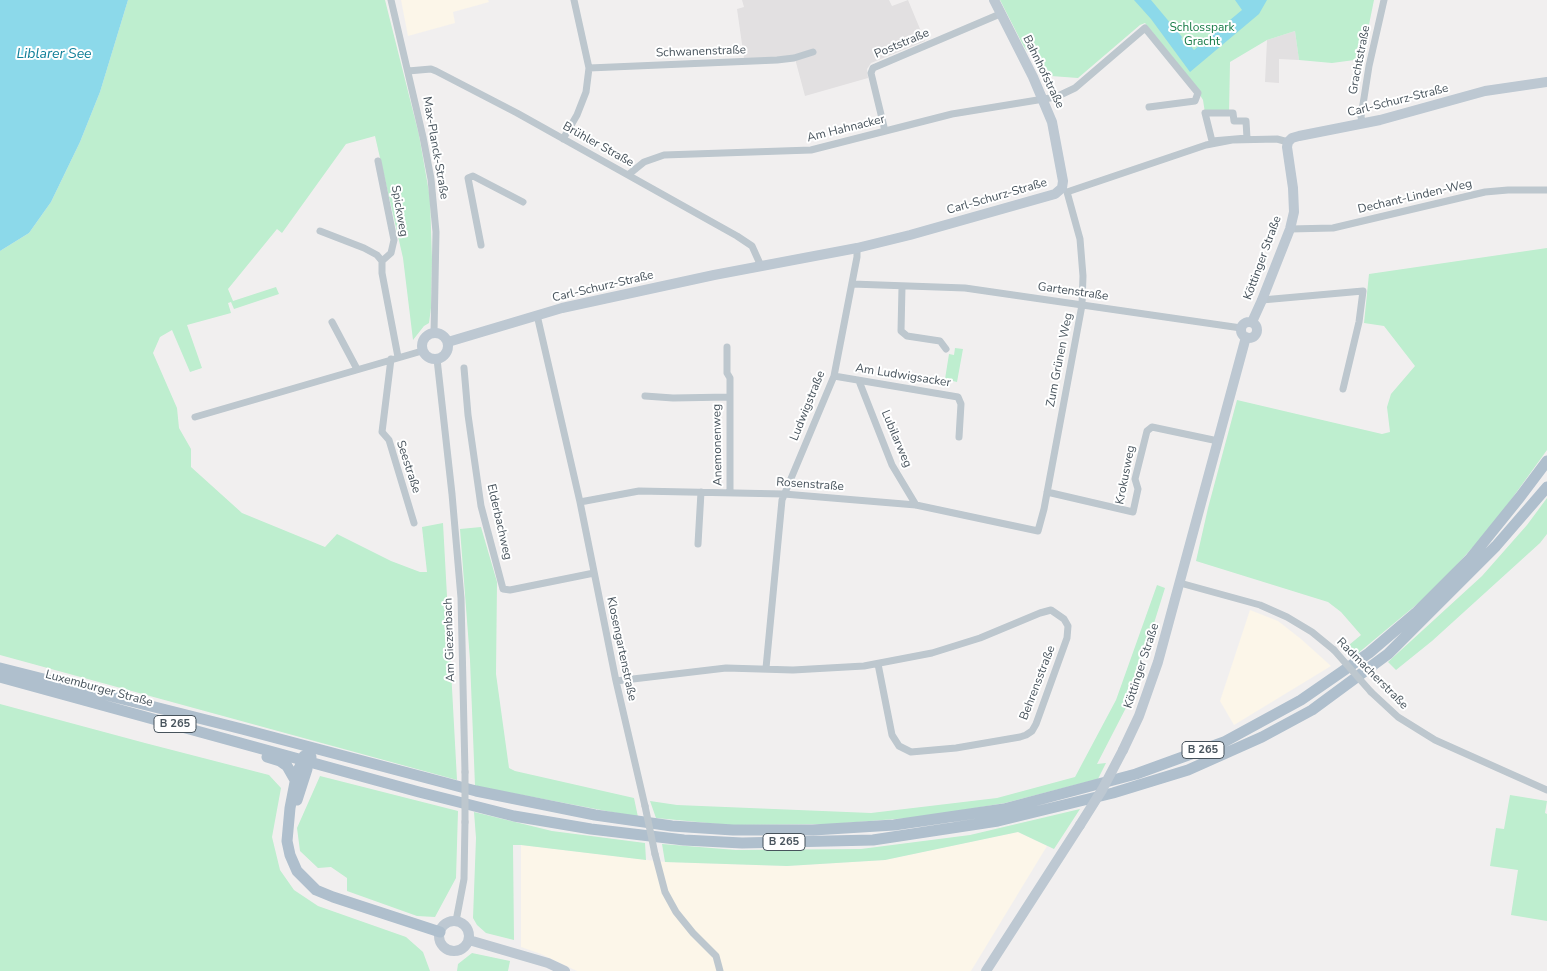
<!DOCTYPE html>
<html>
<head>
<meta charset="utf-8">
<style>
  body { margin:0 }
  canvas { display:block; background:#f1efef }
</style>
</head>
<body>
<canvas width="1547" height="971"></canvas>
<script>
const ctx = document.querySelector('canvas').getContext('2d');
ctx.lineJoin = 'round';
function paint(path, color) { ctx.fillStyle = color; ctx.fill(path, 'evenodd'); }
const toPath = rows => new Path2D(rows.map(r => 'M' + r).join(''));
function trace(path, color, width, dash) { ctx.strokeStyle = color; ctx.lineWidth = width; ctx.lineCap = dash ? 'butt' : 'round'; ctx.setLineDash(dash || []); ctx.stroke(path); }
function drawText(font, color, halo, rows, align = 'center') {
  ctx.font = font + ' "Nunito Sans",sans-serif'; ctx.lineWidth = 4; ctx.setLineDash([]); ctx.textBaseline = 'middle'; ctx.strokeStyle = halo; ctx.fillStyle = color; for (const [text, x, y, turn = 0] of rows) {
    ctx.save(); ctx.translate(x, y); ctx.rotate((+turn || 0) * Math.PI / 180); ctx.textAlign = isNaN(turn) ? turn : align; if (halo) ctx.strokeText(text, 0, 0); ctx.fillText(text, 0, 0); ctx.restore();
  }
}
paint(toPath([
  [401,0,488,0,489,2,453,12,455,23,408,36],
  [1250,610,1278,621,1301,639,1331,666,1234,725,1220,701],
  [1018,832,1047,846,971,971,577,971,541,954,521,947,521,845,665,862,787,866,885,860]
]), '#fcf6e9');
paint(toPath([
  [742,0,889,0,892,6,908,0,925,41,871,63,867,69,868,78,805,96,794,55,776,58,744,58,737,9,744,7],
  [1295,31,1299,60,1279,59,1279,83,1265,82,1267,40]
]), '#e2e0e1');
paint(toPath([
  [128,0,385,0,419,135,430,198,432,260,431,308,429,323,424,326,413,340,403,258,375,136,346,144,282,233,277,229,228,289,233,301,276,287,279,294,234,309,231,302,228,303,231,313,187,325,202,368,190,372,172,330,160,337,153,353,177,408,179,428,191,449,191,467,242,513,325,547,337,534,391,561,420,572,427,572,422,527,443,523,457,780,0,655,0,251,29,233,51,202,80,142,100,92],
  [1000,0,1374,0,1362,59,1332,63,1299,60,1295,31,1267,40,1230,62,1229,113,1205,113,1203,100,1191,80,1145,23,1140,25,1078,78,1051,76,1045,74,1024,47],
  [1547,248,1547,450,1492,526,1433,591,1351,659,1343,650,1361,635,1341,612,1328,602,1196,561,1208,508,1237,400,1382,434,1390,432,1387,407,1391,394,1415,366,1384,326,1364,323,1369,274],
  [955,348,963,349,957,382,945,379,949,354,954,355],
  [1547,498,1547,534,1540,543,1432,641,1396,670,1388,662,1482,576,1527,525],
  [481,527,497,582,496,674,509,768,515,771,634,798,638,817,475,786,470,660,460,529],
  [1157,585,1165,588,1130,700,1097,764,1106,763,1098,779,1005,803,921,817,831,824,729,825,656,818,650,801,677,805,871,813,997,798,1075,777,1116,700],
  [0,704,145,743,269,775,281,788,272,837,280,870,294,890,318,906,406,937,423,952,430,971,0,971],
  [320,776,458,811,456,878,435,917,417,916,347,891,347,878,331,867,318,868,300,851,297,828],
  [1510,795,1547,801,1545,813,1547,814,1547,921,1511,915,1518,870,1490,866,1496,828,1504,829],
  [1080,809,1054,849,1018,832,885,860,787,866,665,862,662,844,736,850,861,849,970,835],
  [474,812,552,831,645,843,646,860,521,845,513,845,514,940,486,933,477,925,473,918,476,838],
  [472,953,510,961,508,971,457,971,458,964]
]), '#beeecf');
paint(toPath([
  [0,0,128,0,100,92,80,142,51,202,29,233,0,251],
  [1134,0,1151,0,1182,37,1181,39,1183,41,1186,40,1194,50,1242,10,1235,0,1267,0,1259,14,1190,72,1151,19]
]), '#8cd9ea');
trace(toPath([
  [391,0,423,137,431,179,436,232,434,333],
  [589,68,777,60,794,58,813,52],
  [408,71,431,69,436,71,517,113,737,236,752,246,761,266],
  [1205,113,1233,113,1234,121,1246,121,1247,138,1212,141,1205,113],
  [1363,124,1361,117,1369,66,1384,0],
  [885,131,871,73,873,68,1000,14],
  [563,139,577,115,586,92,589,68,574,0],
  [378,161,394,240,391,253,382,261,382,273,398,357],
  [628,175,644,162,664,155,811,150,952,114,1056,97,1075,88,1145,28,1198,93,1195,101,1149,107],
  [1067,192,1206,145,1232,140,1277,139,1288,142],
  [1290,229,1333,228,1485,192,1508,190,1547,190],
  [320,231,364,248,377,255,382,261],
  [481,245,468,178,473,176,523,202],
  [852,284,965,288,1241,328],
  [902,287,901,331,907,336,940,341,946,349],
  [1262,300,1363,291,1359,322,1343,389],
  [537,315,580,502,616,681,645,806],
  [332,322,357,369],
  [727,347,727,373,730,378,730,493],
  [391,359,382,432,389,440,414,523],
  [437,359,452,494,461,598,465,772],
  [464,368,468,415,481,506,503,589,510,590,594,573],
  [834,376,958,397,961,404,959,437],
  [859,381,892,465,916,505],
  [645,396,673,398,729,397],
  [195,417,422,351],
  [1047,492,1133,512,1138,489,1135,479,1147,431,1152,427,1218,441],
  [580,502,639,491,784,494,916,505,1038,531,1044,509,1082,305,1083,276,1080,239,1067,192],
  [698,544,701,492],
  [1180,583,1260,605,1287,617,1312,632,1334,650],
  [766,668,782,500,834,376,857,257,857,248],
  [616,681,726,668,793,670,864,666,932,653,980,638,1040,613,1051,610,1064,619,1068,626,1067,638,1036,724,1032,731,1026,735,1020,737,956,748,911,752,899,746,892,735,878,664],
  [1371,692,1398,717,1435,740,1547,790],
  [655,854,665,892,676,912,693,933,716,956,720,971],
  [456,921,464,879,465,822]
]), '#bdc7ce', 7);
trace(toPath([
  '1241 330a8 8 0 1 1 16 0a8 8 0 1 1-16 0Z',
  [1252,322,1262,300,1290,229,1294,212,1293,188,1287,147,1288,142,1292,138,1299,136,1380,120,1485,91,1547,82],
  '422 346a13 13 0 1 1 26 0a13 13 0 1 1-26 0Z',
  [448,342,562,308,714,275,857,248,910,235,1055,194,1062,188,1063,181,1052,122,1033,77,994,0],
  [1123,750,1139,716,1158,662,1246,337],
  '439 936a15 15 0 1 1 30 0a15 15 0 1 1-30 0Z',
  [469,940,548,963,565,971],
  [986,971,1080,825]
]), '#bdc8d2', 10);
trace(toPath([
  [0,668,242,729,476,791,595,815,672,826,733,830,813,830,894,825,1004,809,1136,774,1224,742,1301,700,1369,653,1417,612,1470,559,1520,497,1547,461],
  [0,677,419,792,514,816,591,829,684,840,742,843,873,840,998,821,1113,793,1188,770,1262,737,1312,710,1388,654,1496,546,1547,487],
  [267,757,280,761,287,766,295,780],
  [311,757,302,763,297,772,290,808,287,841,290,855,297,871,316,890,333,897,440,932],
  [297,800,307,769,304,756]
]), '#afbfcd', 11);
trace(toPath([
  [1334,650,1371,692],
  [645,806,655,854],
  [465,822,465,772]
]), '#bdc7ce', 7);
trace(toPath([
  [1080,825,1102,790,1123,750]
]), '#bdc8d2', 10);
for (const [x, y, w] of [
  [175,724,42],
  [1203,750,42],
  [784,842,42]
]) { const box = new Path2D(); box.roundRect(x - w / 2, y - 8.5, w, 17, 4); ctx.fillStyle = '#fff'; ctx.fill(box); trace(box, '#47535c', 1); }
drawText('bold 11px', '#47535c', null, [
  ["B 265",175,724],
  ["B 265",1203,750],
  ["B 265",784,842]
]);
drawText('12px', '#197c48', '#fff', [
  ["Schlosspark",1202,28],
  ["Gracht",1202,42]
]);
drawText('12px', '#47535c', '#fff', [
  ["Poststraße",902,44,-23],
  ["Schwanenstraße",701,52,-2],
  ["Grachtstraße",1360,60,-79],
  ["Bahnhofstraße",1043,72,64],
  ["Carl-Schurz-Straße",1398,101,-14],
  ["Am Hahnacker",846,129,-14],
  ["Brühler Straße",598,145,29],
  ["Max-Planck-Straße",435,148,80],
  ["Carl-Schurz-Straße",997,197,-16],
  ["Dechant-Linden-Weg",1415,197,-13],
  ["Spickweg",399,211,80],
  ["Köttinger Straße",1263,258,-70],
  ["Carl-Schurz-Straße",603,287,-13],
  ["Gartenstraße",1073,292,8],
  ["Zum Grünen Weg",1060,360,-79],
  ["Am Ludwigsacker",903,376,9],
  ["Ludwigstraße",808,406,-68],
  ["Lubilarweg",896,439,67],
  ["Anemonenweg",718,445,-91],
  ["Seestraße",408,467,72],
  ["Krokusweg",1126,475,-79],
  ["Rosenstraße",810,485,4],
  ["Elderbachweg",499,522,77],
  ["Am Giezenbach",450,640,-92],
  ["Klosengartenstraße",621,649,78],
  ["Köttinger Straße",1142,666,-72],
  ["Radmacherstraße",1372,674,45],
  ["Behrensstraße",1038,683,-69],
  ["Luxemburger Straße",99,689,15]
]);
drawText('italic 14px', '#0f7f98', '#fff', [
  ["Liblarer See",54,55]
]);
</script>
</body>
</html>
